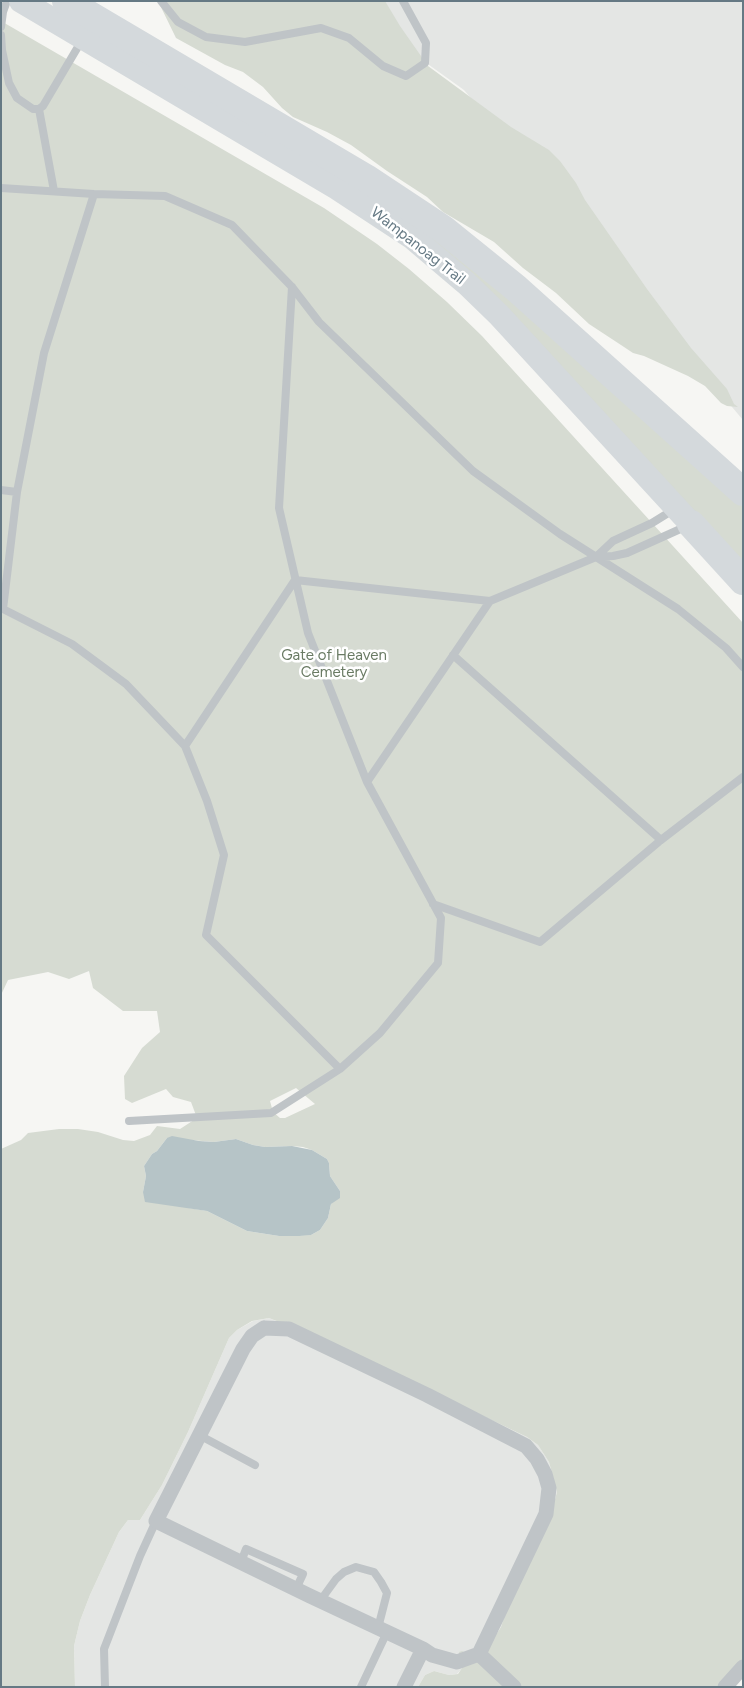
<!DOCTYPE html>
<html>
<head>
<meta charset="utf-8">
<style>
  body { margin:0 }
  #map { position:relative; width:744px; height:1688px; overflow:hidden; background:#f6f6f3; font-family:Figtree,sans-serif }
  canvas { display:block }
  .frame { position:absolute; inset:0; border:2px solid #657984; pointer-events:none }
</style>
</head>
<body>
<div id="map">
<canvas width="744" height="1688"></canvas>
<div class="frame"></div>
</div>
<script>
const ctx = document.querySelector('canvas').getContext('2d');
ctx.lineJoin = 'round';
function paint(path, color) { ctx.fillStyle = color; ctx.fill(path, 'evenodd'); }
const toPath = rows => new Path2D(rows.map(r => 'M' + r).join(''));
function trace(path, color, width, dash) { ctx.strokeStyle = color; ctx.lineWidth = width; ctx.lineCap = dash ? 'butt' : 'round'; ctx.setLineDash(dash || []); ctx.stroke(path); }
function drawText(font, color, halo, rows, align = 'center') {
  ctx.font = font + ' Figtree,sans-serif'; ctx.lineWidth = 5; ctx.setLineDash([]); ctx.textBaseline = 'middle'; ctx.strokeStyle = halo; ctx.fillStyle = color; for (const [text, x, y, turn = 0] of rows) {
    ctx.save(); ctx.translate(x, y); ctx.rotate((+turn || 0) * Math.PI / 180); ctx.textAlign = isNaN(turn) ? turn : align; if (halo) ctx.strokeText(text, 0, 0); ctx.fillText(text, 0, 0); ctx.restore();
  }
}
paint(toPath([
  [340,1,743,1,743,420,464,90],
  [269,1318,322,1339,527,1437,538,1445,549,1462,557,1492,552,1509,506,1611,501,1627,457,1674,449,1675,434,1671,425,1675,418,1687,75,1687,74,1646,80,1621,90,1595,119,1532,128,1520,140,1520,162,1485,188,1432,229,1338,237,1330,253,1321]
]), '#e4e6e4');
paint(toPath([
  [158,1,385,1,400,26,428,66,511,127,549,150,560,161,576,183,585,200,647,289,691,348,727,389,734,404,738,407,727,406,721,403,705,386,688,376,644,356,633,353,621,345,589,324,556,293,523,268,494,242,443,212,427,197,387,171,351,145,327,132,293,117,282,108,263,87,243,72,225,65,176,38],
  [1,21,324,208,377,244,409,269,447,302,482,336,743,623,743,1669,727,1687,418,1687,425,1675,434,1671,449,1675,458,1674,462,1668,459,1663,459,1652,462,1651,468,1654,495,1636,501,1627,506,1611,552,1510,557,1492,549,1462,538,1445,527,1437,322,1339,269,1318,252,1321,237,1330,229,1338,188,1432,162,1485,140,1520,128,1520,119,1532,90,1595,80,1621,74,1646,75,1687,1,1687,1,1149,21,1140,28,1133,59,1129,78,1129,98,1132,123,1140,134,1141,150,1135,157,1126,180,1129,197,1118,191,1102,173,1097,166,1089,132,1103,125,1099,124,1076,142,1048,160,1032,157,1011,123,1011,93,988,89,971,69,979,48,972,8,980,1,995],
  [296,1088,315,1104,285,1118,280,1118,273,1112,270,1101],
  [167,1138,214,1142,236,1139,253,1145,265,1147,292,1146,303,1147,312,1150,327,1159,329,1163,330,1176,340,1191,331,1204,328,1218,320,1230,311,1235,279,1236,247,1231,207,1211,189,1208,143,1192,146,1176,144,1166,152,1154,157,1151],
  [398,208,438,236,743,503,743,569,448,255]
]), '#d6dbd2');
paint(toPath([
  [172,1136,199,1141,214,1142,236,1139,253,1145,265,1147,292,1146,312,1150,327,1159,329,1163,330,1176,340,1191,340,1198,331,1204,328,1218,320,1230,311,1235,299,1236,279,1236,247,1231,207,1211,145,1202,143,1192,146,1176,144,1166,152,1154,157,1151,167,1138]
]), '#b6c4c7');
trace(toPath([
  [161,1,178,22,206,37,245,42,321,28,349,38,383,66,406,76,425,63,426,43,403,1],
  [1,27,3,12,7,1],
  [1,35,2,50,9,83,17,98,33,109,39,109,43,106,82,40],
  [39,109,54,191],
  [1,188,94,194,165,196,232,225,292,287,319,322,473,471,560,534,678,609,726,648,743,667],
  [94,194,44,353,17,492,3,609,72,644,126,684,185,746,207,801,224,855,206,935,340,1069],
  [292,287,279,508,308,633,367,782],
  [1,490,17,492],
  [673,510,652,523,613,541,596,557,613,556,627,553,687,526],
  [453,655,661,840],
  [185,746,295,580,490,601],
  [433,904,540,942,661,840,743,777],
  [129,1121,271,1113,340,1069,380,1033,438,963,441,918,367,782,490,601,596,557],
  [199,1435,255,1465],
  [241,1562,246,1549,303,1574,296,1589],
  [320,1601,336,1579,344,1572,356,1567,374,1572,381,1582,387,1593,378,1628],
  [105,1687,104,1649,140,1556,156,1521],
  [361,1687,387,1632]
]), '#bfc4c7', 8);
trace(toPath([
  [264,1328,289,1329,427,1395,526,1446,537,1459,545,1474,549,1488,546,1514,479,1654,457,1662,432,1655,423,1649,310,1596,156,1521,243,1349,252,1336,264,1328],
  [479,1654,514,1687],
  [404,1687,423,1649],
  [725,1687,743,1667]
]), '#bfc4c7', 15);
trace(toPath([
  [21,1,337,188,413,238,466,283,499,315,691,524]
]), '#d4d9dc', 24);
trace(toPath([
  [66,1,366,178,443,229,516,288,743,492],
  [691,524,743,581]
]), '#d4d9dc', 28);
drawText('15px', '#657984', '#fff', [
  ["Wampanoag Trail",418,246,38]
]);
drawText('15px', '#6a7b64', '#fff', [
  ["Gate of Heaven",334,656],
  ["Cemetery",334,673]
]);
</script>
</body>
</html>
